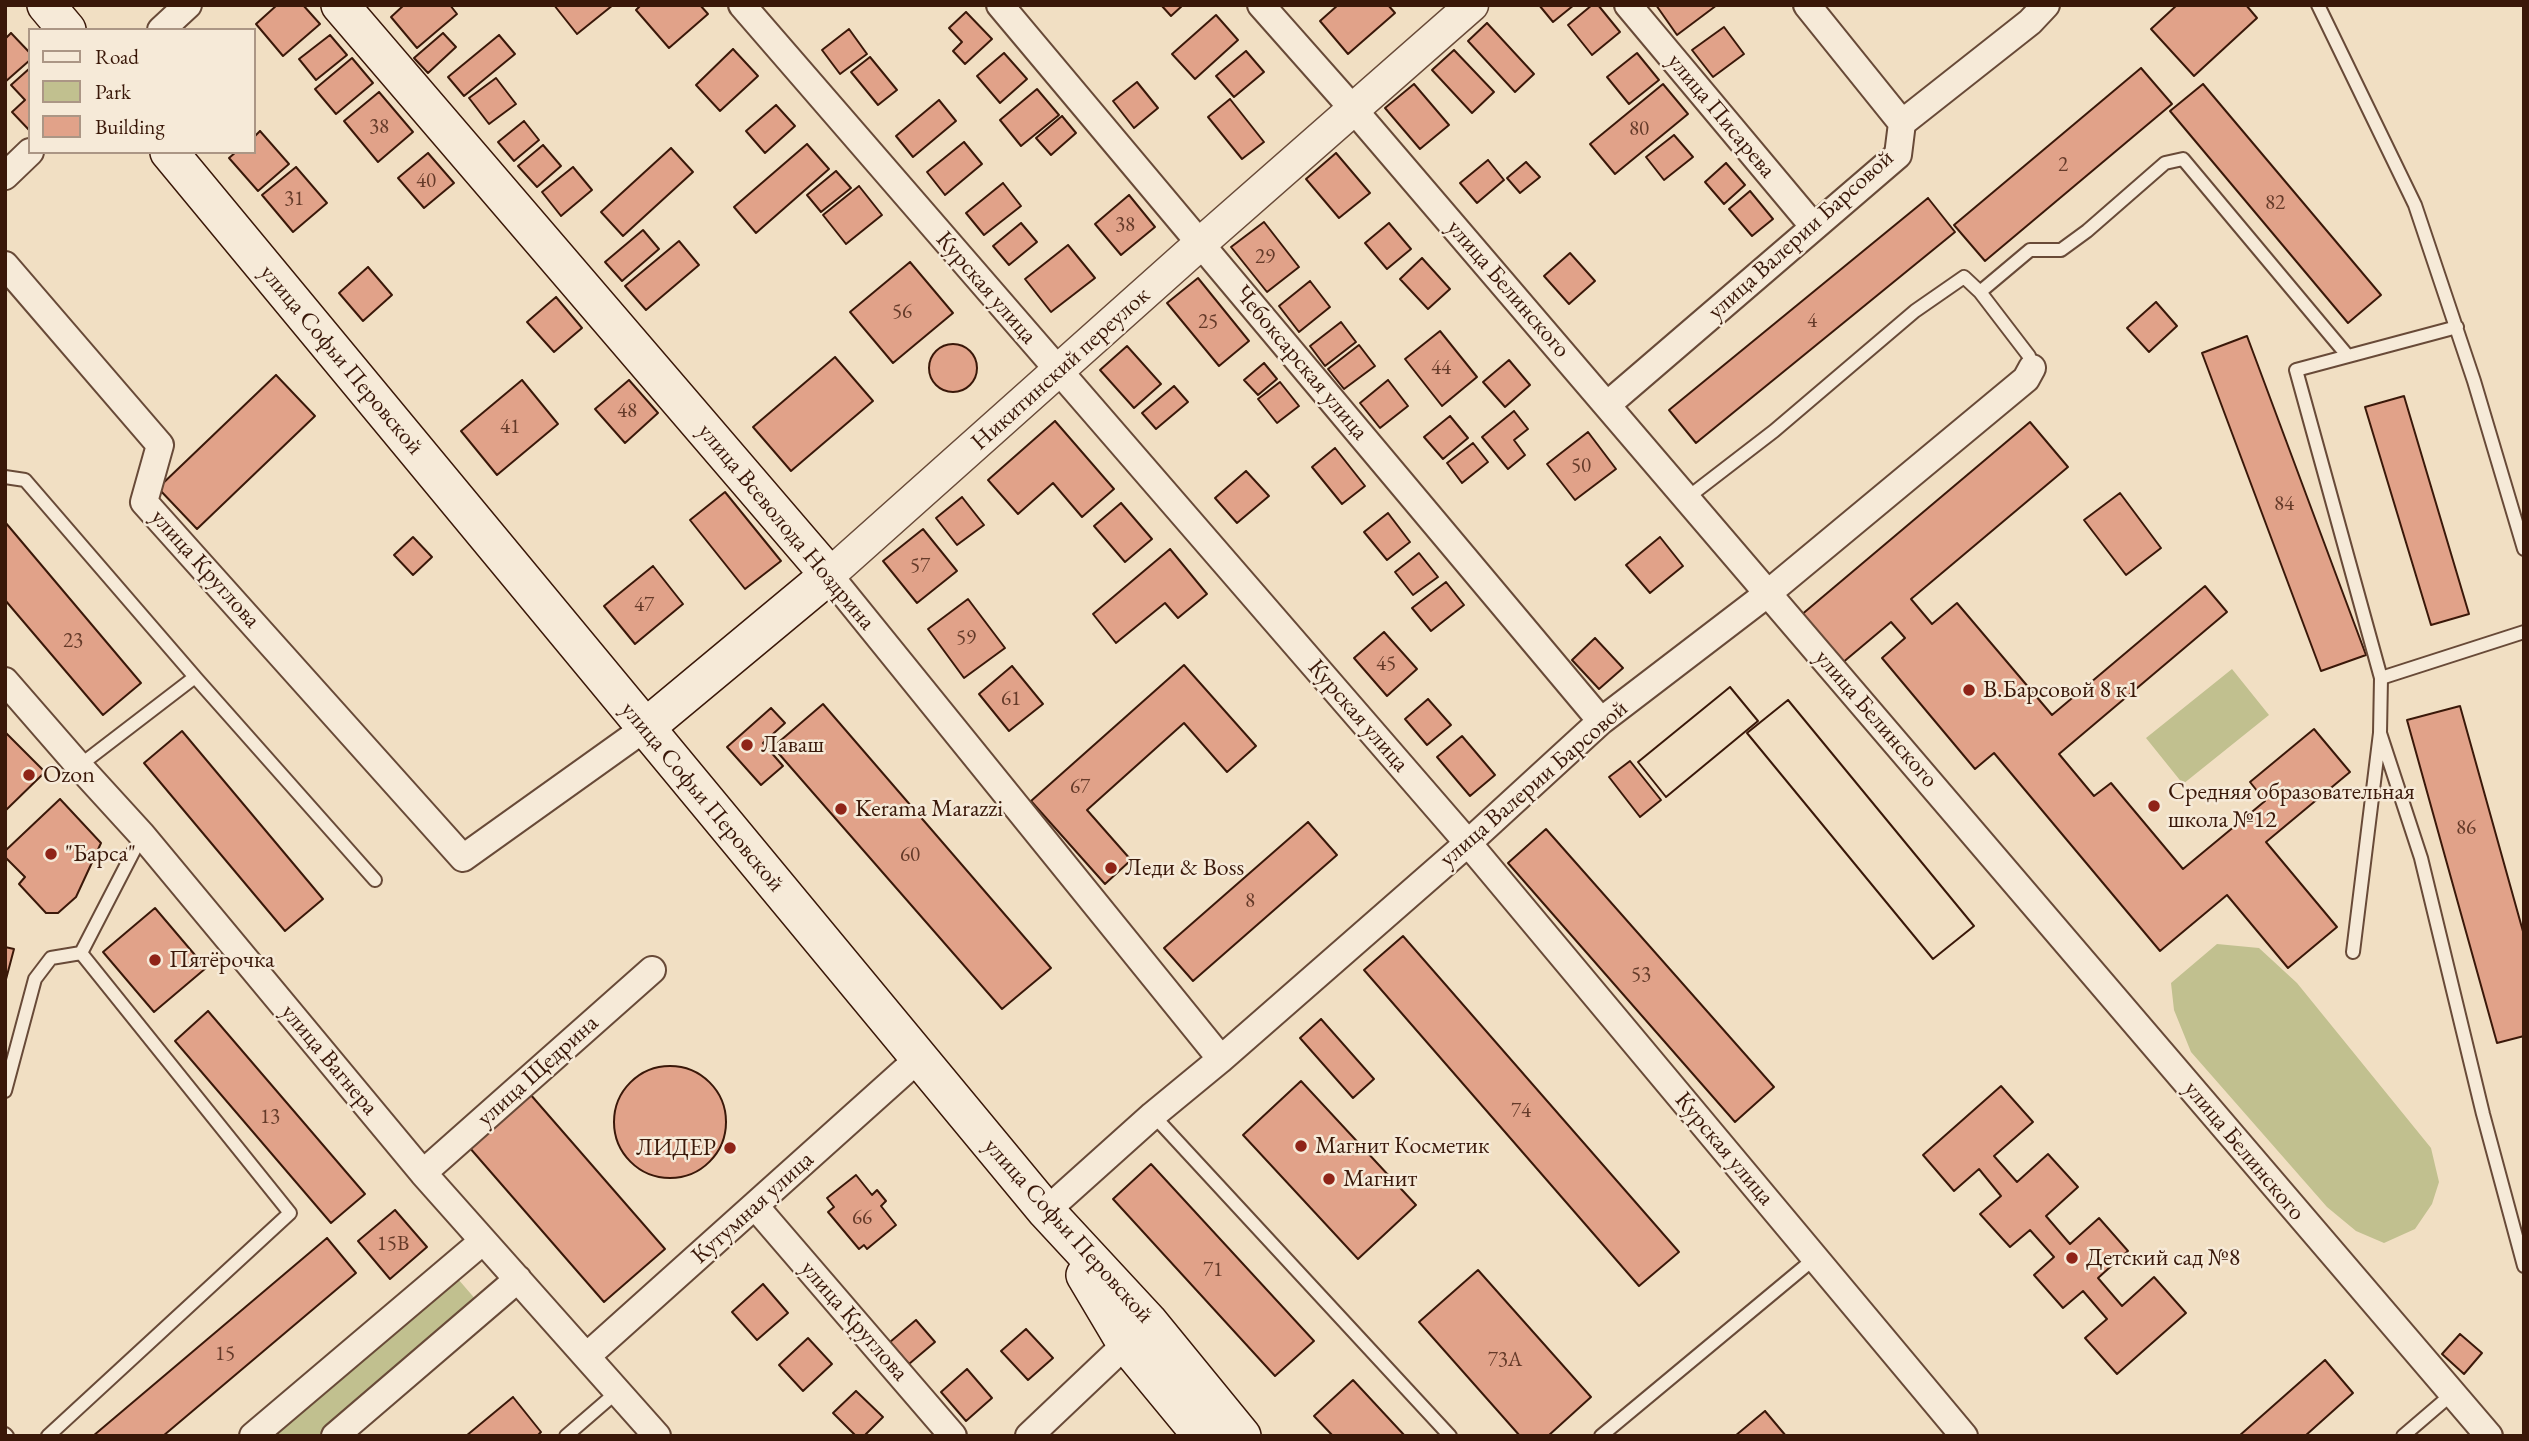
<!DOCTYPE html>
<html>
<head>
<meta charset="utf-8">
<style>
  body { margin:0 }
  #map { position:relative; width:2529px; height:1441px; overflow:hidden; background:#f1dfc3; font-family:"EB Garamond",serif }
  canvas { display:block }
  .frame { position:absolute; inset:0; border:7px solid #3a1809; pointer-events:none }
  .legend { position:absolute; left:28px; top:28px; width:228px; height:126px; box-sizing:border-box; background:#f6ead8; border:2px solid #ab9685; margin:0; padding:9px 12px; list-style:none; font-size:21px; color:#3a1809 }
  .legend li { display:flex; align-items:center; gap:14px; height:35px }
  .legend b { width:35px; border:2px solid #ab9685 }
</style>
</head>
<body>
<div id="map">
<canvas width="2529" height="1441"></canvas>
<div class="frame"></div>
<ul class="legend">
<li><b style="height:9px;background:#f6ead8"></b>Road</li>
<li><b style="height:19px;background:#c1c08f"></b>Park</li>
<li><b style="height:19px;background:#e1a289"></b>Building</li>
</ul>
</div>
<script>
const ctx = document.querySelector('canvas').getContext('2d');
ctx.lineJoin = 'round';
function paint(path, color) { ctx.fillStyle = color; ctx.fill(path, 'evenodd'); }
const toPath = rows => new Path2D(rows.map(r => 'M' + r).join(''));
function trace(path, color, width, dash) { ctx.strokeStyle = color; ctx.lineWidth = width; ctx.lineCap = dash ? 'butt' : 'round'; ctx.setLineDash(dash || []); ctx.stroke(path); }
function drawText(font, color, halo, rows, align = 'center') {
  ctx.font = font + ' "EB Garamond",serif'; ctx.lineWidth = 5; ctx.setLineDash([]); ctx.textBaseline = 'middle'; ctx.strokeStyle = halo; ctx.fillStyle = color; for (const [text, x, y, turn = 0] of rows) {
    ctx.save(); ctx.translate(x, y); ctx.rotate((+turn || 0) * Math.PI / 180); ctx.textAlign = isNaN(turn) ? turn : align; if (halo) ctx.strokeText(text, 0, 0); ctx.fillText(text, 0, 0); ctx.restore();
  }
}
paint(toPath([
  [2232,669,2269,715,2183,784,2146,738],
  [2217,944,2259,948,2297,983,2431,1148,2439,1182,2432,1204,2415,1229,2384,1243,2356,1231,2327,1207,2191,1052,2174,1010,2171,983],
  [458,1279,477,1301,319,1436,274,1436]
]), '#c1c08f');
const building = toPath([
  [277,5,303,5,320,24,283,56,256,24,277,5],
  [404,5,450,5,457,14,417,48,391,17,404,5],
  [554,5,613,5,577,34,554,5],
  [641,5,700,5,708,14,669,48,636,10,641,5],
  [1161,5,1183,5,1171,16,1161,5],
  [1338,5,1388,5,1395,13,1348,54,1320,21,1338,5],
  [1539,5,1574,5,1553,22,1539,5],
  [1592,5,1598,5,1620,32,1592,55,1568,25,1592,5],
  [1656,5,1717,5,1677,35,1656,5],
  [2177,5,2246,5,2257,18,2194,76,2151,29,2177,5],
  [966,12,992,39,965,64,953,51,962,42,949,28,966,12],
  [1216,15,1238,40,1195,79,1172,54,1216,15],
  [1487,23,1534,74,1515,92,1468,41,1487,23],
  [1724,27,1744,54,1713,77,1692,50,1724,27],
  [849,29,867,54,840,74,822,50,849,29],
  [11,33,30,53,30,60,5,82,5,39,11,33],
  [443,33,456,47,428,73,414,58,443,33],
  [330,35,347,55,316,80,299,59,330,35],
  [499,35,515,54,464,96,448,77,499,35],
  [733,49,758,76,720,111,696,85,733,49],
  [1454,50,1494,92,1472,113,1432,70,1454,50],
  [1246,51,1264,72,1234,97,1216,76,1246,51],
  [1004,53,1027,79,1000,103,977,76,1004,53],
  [1637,53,1659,80,1629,104,1607,77,1637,53],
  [870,57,897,90,878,105,851,72,870,57],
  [352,58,373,83,336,114,315,89,352,58],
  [30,68,30,131,12,112,25,100,11,85,30,68],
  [2141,68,2172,104,1985,261,1954,225,2141,68],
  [496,78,516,104,489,124,469,98,496,78],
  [1137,82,1158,108,1134,128,1113,101,1137,82],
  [1414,84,1449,125,1420,149,1385,108,1414,84],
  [1663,84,1688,114,1615,174,1590,144,1663,84],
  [2203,84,2381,295,2348,323,2170,111,2203,84],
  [1037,89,1059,115,1021,146,1000,120,1037,89],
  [379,92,413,132,378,162,344,121,379,92],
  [1230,99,1264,142,1242,159,1208,117,1230,99],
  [939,100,956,121,913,157,896,136,939,100],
  [776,105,795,126,765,153,746,131,776,105],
  [1062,116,1076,133,1051,155,1036,138,1062,116],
  [524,121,539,140,514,161,498,142,524,121],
  [260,131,289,164,258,191,229,158,236,152,254,152,254,137,260,131],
  [1674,135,1693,157,1664,180,1646,157,1674,135],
  [964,142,982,164,945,195,927,172,964,142],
  [807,144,829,169,756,233,734,207,807,144],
  [543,145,561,166,537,187,518,166,543,145],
  [671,148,693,172,623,236,601,212,671,148],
  [428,153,454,183,424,208,398,178,428,153],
  [1336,153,1370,193,1339,218,1306,179,1336,153],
  [1488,160,1504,180,1477,203,1460,183,1488,160],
  [1526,162,1540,177,1520,193,1507,178,1526,162],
  [1726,163,1745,185,1724,204,1705,182,1726,163],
  [296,167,327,203,293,232,262,195,296,167],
  [573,167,592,190,561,216,542,192,573,167],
  [836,171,851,188,821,212,807,195,836,171],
  [1003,183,1021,206,984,235,966,213,1003,183],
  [859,186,882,215,846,244,823,215,859,186],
  [1750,191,1773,219,1752,236,1729,209,1750,191],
  [1129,195,1155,227,1121,255,1095,224,1129,195],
  [1928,198,1955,232,1696,443,1669,410,1928,198],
  [1264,222,1299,267,1267,292,1231,247,1264,222],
  [1021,223,1037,242,1009,265,993,246,1021,223],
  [1389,223,1411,249,1387,269,1365,243,1389,223],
  [643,230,659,249,622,281,605,262,643,230],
  [679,241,699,265,646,310,625,286,679,241],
  [1068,245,1095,278,1051,312,1025,279,1068,245],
  [1570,253,1595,281,1569,304,1544,276,1570,253],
  [1422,258,1450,289,1428,309,1400,279,1422,258],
  [910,262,953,313,893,363,850,312,910,262],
  [368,267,392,295,363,321,339,293,368,267],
  [1198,278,1249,341,1219,366,1167,303,1198,278],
  [1310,281,1330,307,1299,332,1279,306,1310,281],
  [556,297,582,328,554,352,527,322,556,297],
  [2156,302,2177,326,2149,352,2127,328,2156,302],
  [1341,322,1356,342,1325,366,1310,346,1341,322],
  [1440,331,1477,377,1442,406,1405,359,1440,331],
  [2247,336,2366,655,2321,671,2202,353,2247,336],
  '929 368a24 24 0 1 1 48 0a24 24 0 1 1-48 0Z',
  [1359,345,1375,366,1344,389,1328,369,1359,345],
  [1127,346,1161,384,1134,408,1100,370,1127,346],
  [835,357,873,401,791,471,753,427,835,357],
  [1509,360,1530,385,1505,407,1483,382,1509,360],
  [1264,363,1277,379,1258,395,1244,380,1264,363],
  [276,375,315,416,197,529,158,488,276,375],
  [522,380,558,424,497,475,461,431,522,380],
  [629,380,658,413,625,443,595,409,629,380],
  [1388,380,1408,406,1380,428,1360,403,1388,380],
  [1280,382,1299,406,1277,423,1258,399,1280,382],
  [1174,386,1188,402,1156,429,1142,413,1174,386],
  [2404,396,2469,614,2431,625,2365,407,2404,396],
  [1514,411,1528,429,1514,440,1525,455,1508,469,1482,437,1514,411],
  [1450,416,1468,438,1443,459,1424,437,1450,416],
  [1055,421,1114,489,1082,517,1053,483,1018,514,988,480,1055,421],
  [2030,422,2068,467,1911,599,1932,624,1957,603,2052,715,2205,586,2227,612,2059,754,2094,796,2111,783,2183,869,2265,801,2250,782,2314,729,2350,772,2266,842,2337,927,2288,968,2227,895,2160,951,1994,753,1975,769,1882,658,1905,638,1891,622,1841,664,1800,616,2030,422],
  [1588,432,1616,469,1575,500,1547,464,1588,432],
  [1473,443,1488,462,1462,483,1447,463,1473,443],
  [1335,448,1365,486,1342,504,1312,467,1335,448],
  [1246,471,1269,496,1237,523,1215,498,1246,471],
  [725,492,781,561,745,589,690,520,725,492],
  [2120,493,2161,548,2126,575,2084,520,2120,493],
  [962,497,984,525,957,545,936,518,962,497],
  [1121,503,1152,539,1125,562,1094,526,1121,503],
  [1388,513,1410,542,1387,560,1364,532,1388,513],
  [5,522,141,683,103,715,5,600,5,522],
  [923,529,957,571,917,603,883,561,923,529],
  [413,537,432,557,413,575,394,555,413,537],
  [1660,537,1683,566,1650,593,1626,565,1660,537],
  [1170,549,1207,594,1178,618,1165,603,1116,643,1093,614,1170,549],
  [1419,553,1438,577,1413,595,1395,572,1419,553],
  [653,566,683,604,635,644,604,606,653,566],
  [1446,582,1464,605,1431,631,1412,608,1446,582],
  [968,599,1005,648,964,678,928,629,968,599],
  [1384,632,1417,669,1387,696,1354,658,1384,632],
  [1595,638,1623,668,1599,689,1572,660,1595,638],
  [1184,665,1256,746,1227,772,1184,723,1087,810,1131,860,1105,884,1031,801,1184,665],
  [1012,666,1043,704,1009,731,979,694,1012,666],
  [1730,687,1758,721,1666,797,1638,762,1730,687],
  [1730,687,1758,721,1666,797,1638,762,1730,687],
  [1428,699,1451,725,1427,745,1405,719,1428,699],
  [1788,700,1974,926,1933,959,1747,733,1788,700],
  [1788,700,1974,926,1933,959,1747,733,1788,700],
  [823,704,1051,968,1002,1009,773,747,823,704],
  [2460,706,2524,935,2524,1036,2497,1043,2407,720,2460,706],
  [771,708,785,723,763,743,783,766,761,785,727,747,771,708],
  [182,731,323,899,285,931,144,763,182,731],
  [5,732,45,772,5,811,5,732],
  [1462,736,1495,775,1470,796,1437,757,1462,736],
  [1630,761,1661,800,1640,817,1609,777,1630,761],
  [60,799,101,843,76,897,58,913,46,913,19,884,25,877,5,857,5,851,60,799],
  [1308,822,1337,855,1193,981,1164,948,1308,822],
  [1546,829,1774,1087,1735,1122,1508,863,1546,829],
  [155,908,206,968,154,1012,103,952,155,908],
  [1403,936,1679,1252,1639,1286,1364,970,1403,936],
  [5,947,14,949,5,983,5,947],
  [208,1011,365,1194,331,1223,175,1041,208,1011],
  [1321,1019,1374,1079,1353,1098,1300,1038,1321,1019],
  '614 1122a56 56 0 1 1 112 0a56 56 0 1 1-112 0Z',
  [1301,1081,1416,1205,1358,1259,1243,1135,1301,1081],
  [2001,1086,2033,1122,1994,1156,2017,1182,2048,1154,2078,1187,2046,1216,2070,1244,2099,1218,2128,1251,2098,1278,2122,1306,2154,1277,2186,1313,2117,1374,2085,1338,2107,1319,2083,1291,2063,1308,2034,1275,2054,1257,2030,1230,2010,1247,1980,1214,2001,1196,1979,1169,1954,1191,1923,1155,2001,1086],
  [530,1094,665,1249,604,1302,469,1147,530,1094],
  [1151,1164,1314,1341,1275,1376,1113,1199,1151,1164],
  [856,1175,872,1195,877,1190,886,1201,881,1206,896,1225,867,1249,864,1245,859,1249,828,1212,834,1207,827,1198,856,1175],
  [395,1210,427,1247,390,1279,358,1241,395,1210],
  [327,1238,356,1273,163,1436,93,1436,327,1238],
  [1478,1270,1591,1397,1548,1436,1520,1436,1419,1322,1478,1270],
  [763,1284,788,1313,757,1340,732,1312,763,1284],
  [916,1320,935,1342,909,1364,890,1342,916,1320],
  [1026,1329,1053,1358,1028,1380,1001,1351,1026,1329],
  [2460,1334,2482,1353,2464,1374,2442,1354,2460,1334],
  [808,1338,832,1364,803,1391,779,1365,808,1338],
  [2325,1360,2353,1393,2305,1436,2239,1436,2325,1360],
  [967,1369,992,1398,966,1421,941,1392,967,1369],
  [1353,1380,1405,1436,1333,1436,1314,1416,1353,1380],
  [856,1391,883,1417,864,1436,856,1436,833,1413,856,1391],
  [513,1397,541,1432,537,1436,466,1436,513,1397],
  [1765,1411,1786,1436,1735,1436,1765,1411]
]);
paint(building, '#e1a289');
trace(building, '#3a1809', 2);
const service = toPath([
  [2318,5,2415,205,2474,381,2524,549],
  [1980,292,2029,356,2032,368],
  [5,477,25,480,195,677],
  [1687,498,1774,431,1915,311,1964,277,1980,292,2030,250,2061,250,2087,231,2165,163,2183,159,2347,355],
  [2381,678,2296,370,2457,327],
  [2380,733,2421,858,2483,1114,2524,1266],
  [79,766,195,677,375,880],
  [2353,952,2380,733,2381,678,2524,632],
  [81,953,142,835],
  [5,1091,35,979,51,958,81,953],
  [1153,1115,1450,1436],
  [5,1434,7,1436],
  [48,1436,290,1213,81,953],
  [566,1436,618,1391],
  [1601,1436,1815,1258],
  [2403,1436,2452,1394]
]);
const minor = toPath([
  [742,5,1468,843,1964,1436],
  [1000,5,1601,721],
  [1261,5,1354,110,2489,1436],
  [1628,5,1814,227],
  [1807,5,1902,123],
  [161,30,188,5],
  [5,176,30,152],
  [5,265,160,445,144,502,463,858,645,728],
  [1607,405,1898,155,1902,123,2030,22,2046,5],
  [829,575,1221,1059],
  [5,681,79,766,142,835,423,1173,657,1436],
  [423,1173,652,970],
  [755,1206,953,1436],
  [1046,1211,1153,1115,1221,1059,1468,843,1601,721,1767,594,2026,379,2032,368],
  [587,1356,908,1068,921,1061],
  [253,1436,483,1241],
  [335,1436,518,1279],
  [1029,1436,1126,1344]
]);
const tertiary = toPath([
  [829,575,1201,243,1472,5]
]);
const secondary = toPath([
  [46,5,67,30],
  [340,5,829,575,645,728],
  [169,152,1046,1211,1148,1321,1242,1436],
  [1085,1275,1126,1344,1202,1436]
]);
trace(service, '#684a38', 16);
trace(minor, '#684a38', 30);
trace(tertiary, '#684a38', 35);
trace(secondary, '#3a1809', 40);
trace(service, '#f6ead8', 12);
trace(minor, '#f6ead8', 26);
trace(tertiary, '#f6ead8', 32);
trace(secondary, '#f6ead8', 37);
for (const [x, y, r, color] of [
  [1969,690,7,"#8f2418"],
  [747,745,7,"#8f2418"],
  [29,775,7,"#8f2418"],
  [2154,806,7,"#8f2418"],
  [841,809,7,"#8f2418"],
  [51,854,7,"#8f2418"],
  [1111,868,7,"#8f2418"],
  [155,960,7,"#8f2418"],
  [1301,1146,7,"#8f2418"],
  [730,1148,7,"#8f2418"],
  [1329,1179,7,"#8f2418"],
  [2072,1258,7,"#8f2418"]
]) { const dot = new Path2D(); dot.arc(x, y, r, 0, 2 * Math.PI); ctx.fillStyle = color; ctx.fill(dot); trace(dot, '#f6ead8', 2.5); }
drawText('21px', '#643a29', null, [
  ["38",379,127],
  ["80",1639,129],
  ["2",2063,165],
  ["40",426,181],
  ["31",294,199],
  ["82",2275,203],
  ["38",1125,225],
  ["29",1265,257],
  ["56",902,312],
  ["4",1812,321],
  ["25",1208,322],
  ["44",1441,368],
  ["48",627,411],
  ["41",510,427],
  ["50",1581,466],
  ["84",2284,504],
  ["57",920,566],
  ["47",644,605],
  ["59",966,638],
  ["23",73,641],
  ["45",1386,664],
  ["61",1011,699],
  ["67",1080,787],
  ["86",2466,828],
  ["60",910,855],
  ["8",1250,901],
  ["53",1641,975],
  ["74",1521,1111],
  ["13",270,1117],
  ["66",862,1218],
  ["15В",393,1244],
  ["71",1213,1270],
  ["15",225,1354],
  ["73А",1505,1360]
]);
drawText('24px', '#3a1809', '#f6ead8', [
  ["улица Писарева",1721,116,50],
  ["улица Валерии Барсовой",1801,235,-42],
  ["Курская улица",986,288,49],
  ["улица Белинского",1508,289,49],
  ["улица Софьи Перовской",341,360,50],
  ["Чебоксарская улица",1301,363,50],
  ["Никитинский переулок",1061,369,-42],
  ["улица Всеволода Ноздрина",786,527,50],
  ["улица Круглова",205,569,48],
  ["Курская улица",1358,716,49],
  ["улица Белинского",1876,719,49],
  ["улица Валерии Барсовой",1534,784,-41],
  ["улица Софьи Перовской",702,797,50],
  ["улица Вагнера",329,1060,50],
  ["улица Щедрина",538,1071,-42],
  ["Курская улица",1724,1149,50],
  ["улица Белинского",2244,1151,50],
  ["Кутумная улица",753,1208,-42],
  ["улица Софьи Перовской",1068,1231,48],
  ["улица Круглова",854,1321,49]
]);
drawText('24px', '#3a1809', '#f6ead8', [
  ["В.Барсовой 8 к1",1983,690],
  ["Лаваш",761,745],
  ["Ozon",43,775],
  ["Средняя образовательная",2168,792],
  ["школа №12",2168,820],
  ["Kerama Marazzi",855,809],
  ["\"Барса\"",65,854],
  ["Леди & Boss",1125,868],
  ["Пятёрочка",169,960],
  ["Магнит Косметик",1315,1146],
  ["ЛИДЕР",716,1148,"right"],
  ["Магнит",1343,1179],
  ["Детский сад №8",2086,1258]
], 'left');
</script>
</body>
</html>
